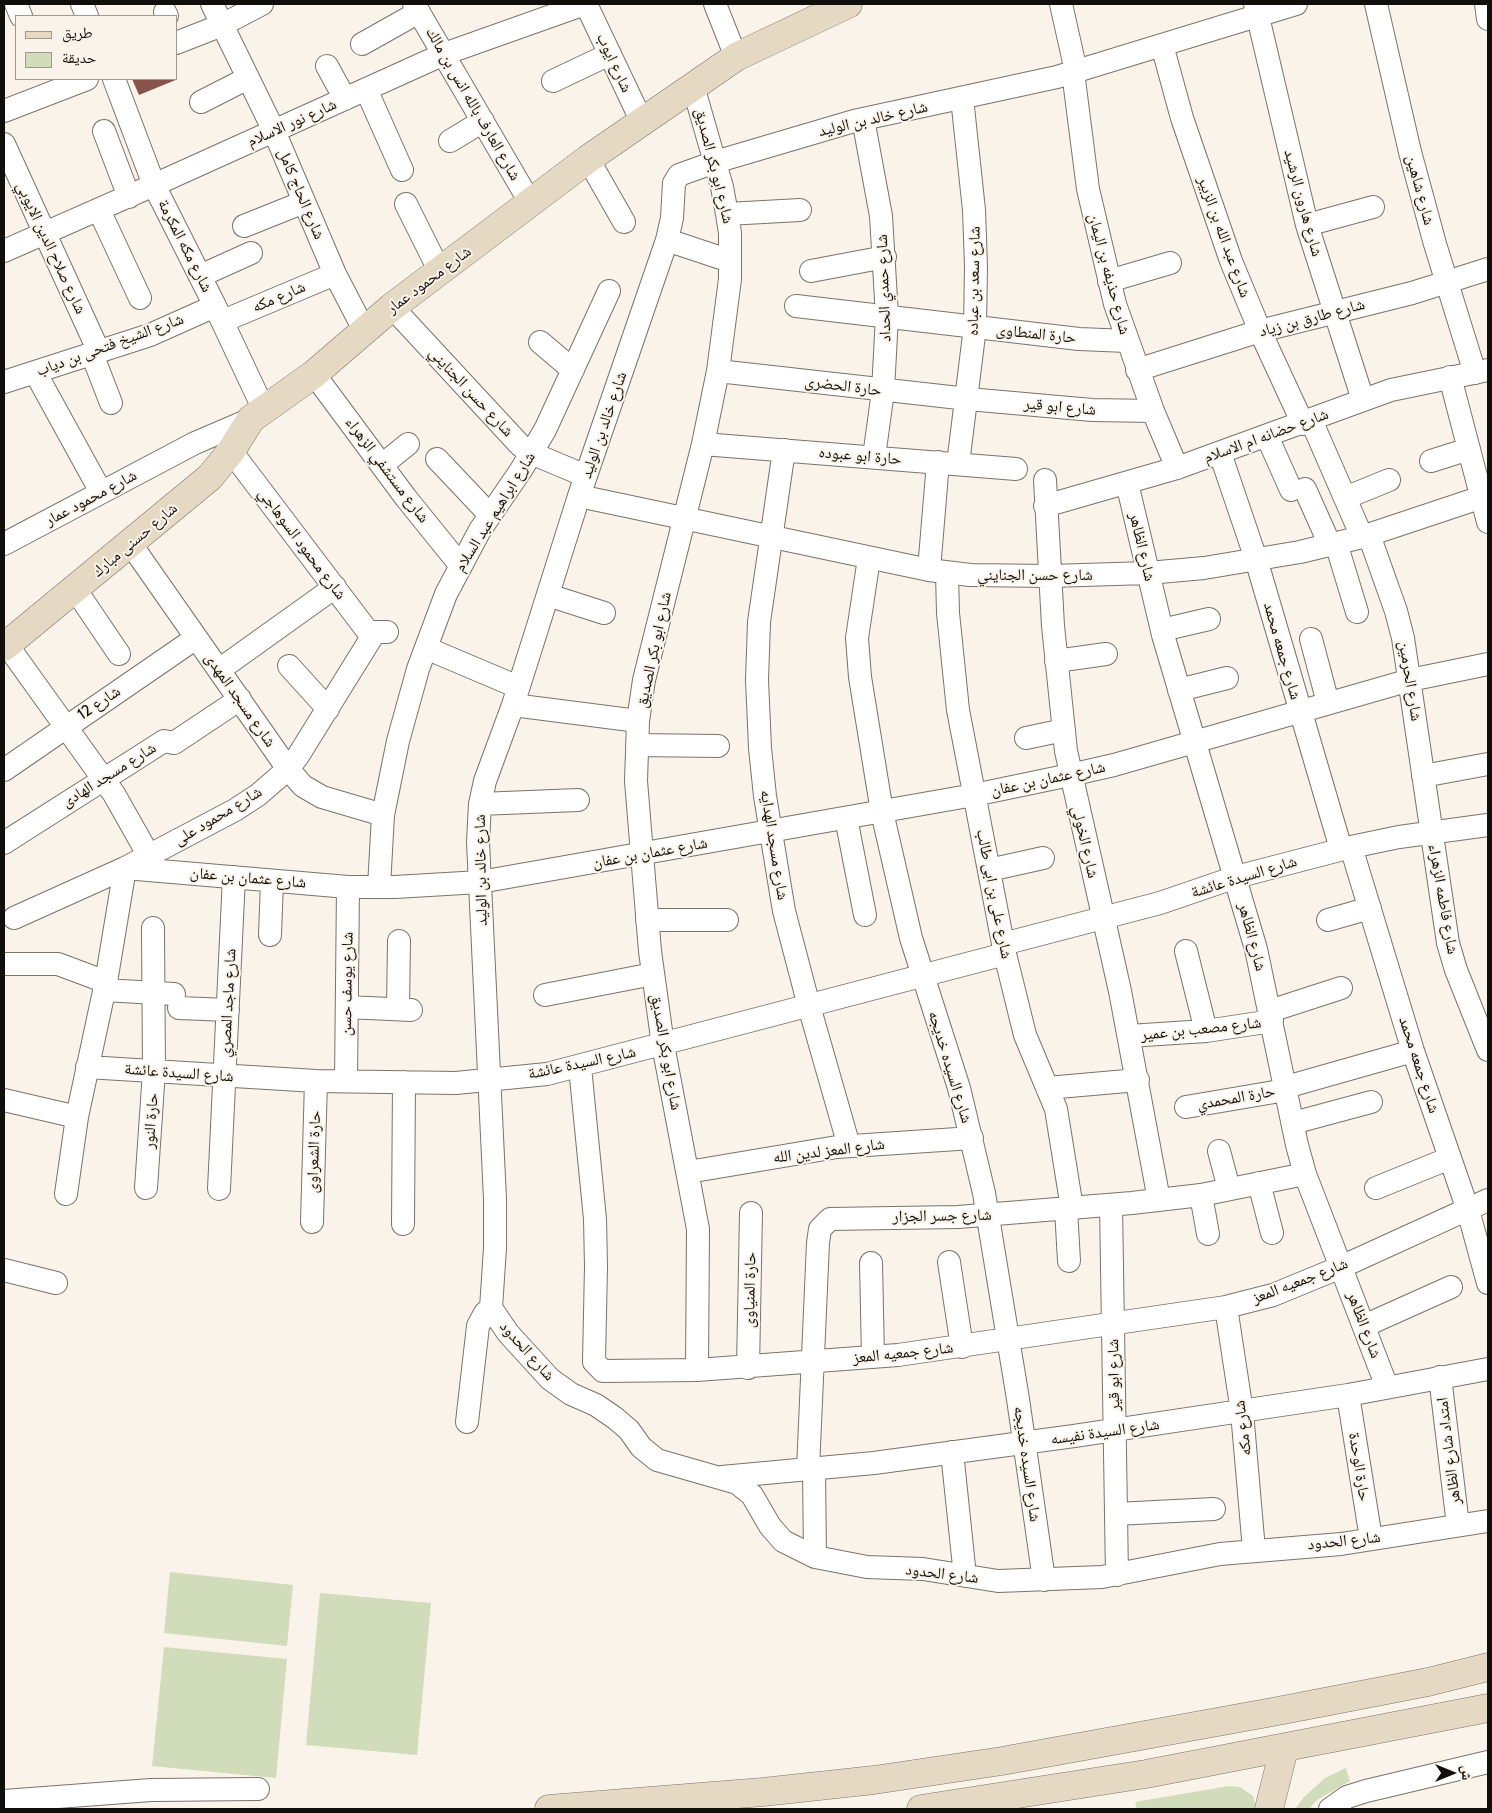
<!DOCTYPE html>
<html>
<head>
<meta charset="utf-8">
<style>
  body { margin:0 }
  #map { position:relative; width:1492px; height:1813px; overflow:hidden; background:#faf3e9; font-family:Cabin,"Noto Naskh Arabic",sans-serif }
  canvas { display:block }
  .frame { position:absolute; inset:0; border:5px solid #110f0c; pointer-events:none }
  .legend { position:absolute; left:15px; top:15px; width:162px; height:65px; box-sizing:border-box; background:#faf3e9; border:1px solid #9d9891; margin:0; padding:6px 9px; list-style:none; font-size:15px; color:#110f0c }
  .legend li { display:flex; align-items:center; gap:10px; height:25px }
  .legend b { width:25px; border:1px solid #9d9891 }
  .north { position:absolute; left:1427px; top:1748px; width:50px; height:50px; -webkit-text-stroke:4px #faf3e9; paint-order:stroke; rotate:90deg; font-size:14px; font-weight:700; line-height:20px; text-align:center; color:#110f0c }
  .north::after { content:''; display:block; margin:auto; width:18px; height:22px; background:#110f0c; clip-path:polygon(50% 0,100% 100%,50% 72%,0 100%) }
</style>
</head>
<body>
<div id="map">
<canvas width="1492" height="1813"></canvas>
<div class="frame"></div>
<ul class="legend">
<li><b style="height:6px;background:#e6d9c4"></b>طريق</li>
<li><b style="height:14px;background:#d1dcbb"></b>حديقة</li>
</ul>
<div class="north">ش</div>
</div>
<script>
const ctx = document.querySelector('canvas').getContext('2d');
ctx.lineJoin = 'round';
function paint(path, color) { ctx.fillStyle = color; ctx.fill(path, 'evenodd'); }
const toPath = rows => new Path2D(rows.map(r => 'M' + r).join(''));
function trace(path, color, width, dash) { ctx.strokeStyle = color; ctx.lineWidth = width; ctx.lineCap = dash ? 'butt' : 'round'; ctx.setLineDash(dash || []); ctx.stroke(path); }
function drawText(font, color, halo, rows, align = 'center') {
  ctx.font = font + ' Cabin,"Noto Naskh Arabic",sans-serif'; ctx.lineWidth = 4; ctx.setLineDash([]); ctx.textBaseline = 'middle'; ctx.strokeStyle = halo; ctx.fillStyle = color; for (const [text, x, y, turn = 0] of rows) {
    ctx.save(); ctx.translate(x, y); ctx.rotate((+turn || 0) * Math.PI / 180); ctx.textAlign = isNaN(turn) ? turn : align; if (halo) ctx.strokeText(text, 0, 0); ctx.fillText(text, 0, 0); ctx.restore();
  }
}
paint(toPath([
  [170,1572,293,1585,287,1646,164,1633],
  [320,1593,431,1603,417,1755,306,1745],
  [164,1647,287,1659,276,1778,152,1766],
  [1346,1768,1350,1781,1317,1800,1309,1809,1295,1809,1304,1797,1325,1778],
  [1229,1786,1240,1787,1253,1796,1256,1809,1137,1809,1135,1802]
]), '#d1dcbb');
paint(toPath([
  [132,79,178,79,139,95]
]), '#88524d');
const street = toPath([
  [16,4,21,16],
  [82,4,87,16],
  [212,4,274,131,335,274,364,330],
  [414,4,531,204],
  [586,4,642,122],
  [715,4,736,57],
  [1061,4,1076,71],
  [1255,4,1307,225,1363,400],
  [1376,4,1410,152,1435,244,1475,373],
  [1486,4,1488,19],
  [165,12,167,16],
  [176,43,222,25,262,4],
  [362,44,419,12],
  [1162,45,1182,118,1231,261,1260,331,1303,424],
  [327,66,345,99],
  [1073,72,1088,189,1115,304,1153,411,1177,468],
  [114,79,154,185,215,306,264,410],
  [553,81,610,54],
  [693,86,722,187,727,214,730,233,730,279,718,371,703,444,644,680,638,721,636,781,650,951,663,1045,698,1229,697,1370],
  [366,89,402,170],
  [201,102,248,78],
  [4,111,87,79],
  [863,119,881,216,887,316,883,391,874,457],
  [104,131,129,197],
  [450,141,483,121],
  [4,144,99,352],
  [588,159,624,222],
  [406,204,440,272],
  [99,210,140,298],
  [727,214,800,210],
  [1307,225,1373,207],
  [244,226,304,202],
  [667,240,730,261],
  [4,251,154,185,444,54,585,4],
  [811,271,885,257],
  [200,276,251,253],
  [1109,281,1170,263],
  [796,306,1079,339,1127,341],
  [392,307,520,445,531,453,586,476],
  [223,321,335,274],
  [540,342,573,370],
  [92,354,111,403],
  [1137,370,1260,331,1412,293,1488,269],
  [718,371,968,399,1092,410,1153,411],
  [35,372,101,492],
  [314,374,406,498,461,566],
  [1450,377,1488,522],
  [4,382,150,335,215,306],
  [1311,420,1362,537],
  [1267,436,1291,490],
  [703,444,1016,469],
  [784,450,759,622,757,680,760,748,765,796,784,911,809,1006,849,1146],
  [231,451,372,637],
  [1220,453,1256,559,1341,849],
  [437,459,490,515],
  [1431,461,1469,449],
  [958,464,975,327,976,266,974,210,962,98],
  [382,465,408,444],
  [1045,480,1053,626,1066,751,1120,991,1159,1200],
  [1127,483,1163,635,1256,949,1297,1145,1305,1174,1387,1387],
  [1305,489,1330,545],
  [579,496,929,570,970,575,1050,576,1148,573,1204,568,1300,552,1362,537,1488,495],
  [1345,498,1389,480],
  [1045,506,1177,468,1391,390,1488,370],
  [1369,535,1396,611,1403,638,1448,943,1456,970,1488,1050],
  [130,543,288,769,303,786,322,797,383,815],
  [1336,543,1357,612],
  [4,544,195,443,251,419],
  [869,558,857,638,860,677,882,812,911,938,959,1088,984,1193,1018,1399,1044,1580],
  [929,570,938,462],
  [947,573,948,613,958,710,1005,954,1025,1035,1056,1109,1072,1208],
  [75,589,119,654],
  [548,595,604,613],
  [1162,630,1209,619],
  [1311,639,1328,703],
  [7,645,114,794,149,856],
  [426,648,518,687],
  [1056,661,1106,654],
  [289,666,328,709],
  [219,670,335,587],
  [1179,690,1227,678],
  [513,705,638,721],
  [1026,738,1064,730],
  [637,745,718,746],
  [4,770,196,638],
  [1423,776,1488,764],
  [480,804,578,800],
  [846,818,865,915],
  [4,843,164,741,174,743,240,699],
  [1351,847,1413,1051,1468,1210,1488,1283],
  [989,870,1043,858],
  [379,887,383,815,398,741,418,669,446,594,480,530,521,470,545,430,609,291],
  [14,918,125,868,235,810,258,795,288,769,298,756,375,632,387,632],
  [647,920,727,920],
  [1328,920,1370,908],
  [270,935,272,881],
  [1003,944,1160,903,1236,877,1351,847,1399,837,1488,825],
  [1186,951,1206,1031],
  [4,964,58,964,106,982],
  [104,990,174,994],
  [545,995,653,974],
  [347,1007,411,1010],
  [179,1008,228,1010],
  [398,1009,399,941],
  [1270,1011,1341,988],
  [1129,1036,1206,1031,1272,1021],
  [87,1067,316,1081,456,1083,547,1074,1005,954],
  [580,1067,595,1219,596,1266,594,1362,603,1371,697,1370,898,1355,1226,1307,1273,1295,1341,1267,1488,1200],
  [346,1081,348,887],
  [1286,1087,1413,1051],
  [1047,1088,1138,1080],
  [4,1100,77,1117],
  [1186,1107,1286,1090],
  [1293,1123,1371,1102],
  [1219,1151,1229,1189],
  [688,1172,837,1147,972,1138],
  [1259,1183,1272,1233],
  [146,1188,154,1071,153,928],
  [1376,1188,1450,1158],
  [219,1189,234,877],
  [66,1194,77,1117,106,982,125,868,348,887,395,887,480,882,974,795,1070,775,1114,765,1410,680,1488,664],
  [1201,1195,1208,1234],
  [1111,1205,1117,1575],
  [1066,1209,1069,1261],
  [312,1222,316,1081],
  [403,1224,404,1082],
  [949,1262,962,1347],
  [871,1263,873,1357],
  [4,1270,56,1283],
  [1226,1307,1242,1412,1254,1550],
  [491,1308,495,1248,495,1199,478,842,480,804,485,781,513,705,579,496,667,240,672,218,674,183,679,175,715,162,854,121,1057,77,1296,4],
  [491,1308,508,1333,550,1379,571,1394,596,1405,615,1418,629,1430,641,1447,657,1460,737,1483,752,1495,770,1526,783,1541,815,1557,836,1561,867,1567,923,1569,998,1581,1102,1577,1220,1554,1341,1544,1488,1521],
  [1364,1326,1451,1287],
  [748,1368,751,1213],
  [1440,1377,1458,1525],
  [1348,1395,1371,1539],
  [467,1422,478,1326,485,1313,491,1308],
  [952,1452,965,1576],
  [808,1469,818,1243,820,1229,830,1219,958,1217,1132,1203,1201,1195,1305,1174],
  [814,1469,815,1557],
  [722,1477,874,1463,1074,1436,1348,1395,1488,1369],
  [1116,1514,1214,1509],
  [4,1801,151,1790,258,1789],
  [1330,1809,1347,1797,1366,1791,1488,1762]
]);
const secondary = toPath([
  [4,647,210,477,231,451,251,419,314,374,392,307,588,159,736,57,848,4],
  [549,1809,763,1792,874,1780,1002,1761,1278,1711,1428,1682,1488,1667],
  [921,1809,1146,1774,1488,1708],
  [1269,1809,1284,1749]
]);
trace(street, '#7a736b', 24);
trace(secondary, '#7a736b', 29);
trace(street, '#fff', 22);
trace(secondary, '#e6d9c4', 28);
drawText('16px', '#110f0c', '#faf3e9', [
  ["شارع ايوب",614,63,65],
  ["شارع العارف بالله انس بن مالك",473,104,60],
  ["شارع خالد بن الوليد",873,119,-13],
  ["شارع نور الاسلام",292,123,-24],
  ["شارع ابو بكر الصديق",714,166,76],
  ["شارع شاهين",1420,190,75],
  ["شارع الحاج كامل",301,194,67],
  ["شارع هارون الرشيد",1303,203,75],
  ["شارع عبد الله بن الزبير",1224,237,70],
  ["شارع مكه المكرمة",185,246,63],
  ["شارع صلاح الدين الايوبي",51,248,65],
  ["شارع حذيفه بن اليمان",1109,274,75],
  ["شارع محمود عمار",429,280,-37],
  ["شارع سعد بن عباده",974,281,-89],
  ["شارع حمدي الحداد",884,288,-92],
  ["شارع مكه",279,297,-23],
  ["شارع طارق بن زياد",1312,318,-15],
  ["حارة المنطاوى",1036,334,6],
  ["شارع الشيخ فتحى بن دياب",110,345,-20],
  ["حارة الحضرى",843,386,7],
  ["شارع حسن الجنايني",471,392,47],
  ["شارع ابو قير",1060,407,5],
  ["شارع خالد بن الوليد",604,425,-71],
  ["شارع حضانه ام الاسلام",1266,436,-20],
  ["حارة ابو عبوده",860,456,5],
  ["شارع مستشفي الزهراء",387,470,53],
  ["شارع محمود عمار",91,498,-28],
  ["شارع ابراهيم عبد السلام",495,512,-58],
  ["شارع حسنى مبارك",135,540,-40],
  ["شارع محمود السوهاجي",302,544,53],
  ["شارع الظاهر",1142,547,77],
  ["شارع حسن الجنايني",1035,575],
  ["شارع ابو بكر الصديق",654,650,-78],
  ["شارع جمعه محمد",1282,651,74],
  ["شارع الحرمين",1410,681,81],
  ["شارع مسجد المهدى",240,700,55],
  ["شارع 12",99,703,-34],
  ["شارع مسجد الهادى",109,775,-32],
  ["شارع عثمان بن عفان",1048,779,-12],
  ["شارع محمود على",218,816,-31],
  ["شارع الخولي",1085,842,77],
  ["شارع مسجد الهدايه",774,845,81],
  ["شارع عثمان بن عفان",650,853,-10],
  ["شارع خالد بن الوليد",481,870,-91],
  ["شارع السيدة عائشة",1244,877,-17],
  ["شارع عثمان بن عفان",248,878,5],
  ["شارع على بن ابى طالب",994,894,79],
  ["شارع فاطمه الزهراء",1443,899,80],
  ["شارع الظاهر",1252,937,75],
  ["شارع يوسف حسن",347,984,-89],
  ["شارع ماجد المصري",228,1003,-87],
  ["شارع مصعب بن عمير",1201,1029,-6],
  ["شارع ابو بكر الصديق",666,1052,80],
  ["شارع السيدة عائشة",582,1063,-12],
  ["شارع جمعه محمد",1419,1065,72],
  ["شارع السيده خديجه",950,1067,73],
  ["شارع السيدة عائشة",179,1073,4],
  ["حارة المحمدي",1236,1098,-10],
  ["حارة النور",151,1121,-86],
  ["شارع المعز لدين الله",829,1151,-7],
  ["حارة الشعراوى",314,1152,-88],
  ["شارع جسر الجزار",942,1216,-1],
  ["شارع جمعيه المعز",1300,1281,-21],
  ["حارة المنياوى",750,1290,-89],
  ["شارع الظاهر",1364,1325,69],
  ["شارع الحدود",527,1351,48],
  ["شارع جمعيه المعز",903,1353,-6],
  ["شارع ابو قير",1114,1375,-91],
  ["شارع مكه",1243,1428,-97],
  ["شارع السيدة نفيسه",1105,1432,-8],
  ["امتداد شارع الظاهر",1449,1451,-97],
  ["شارع السيده خديجه",1027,1464,82],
  ["حارة الوحدة",1359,1467,81],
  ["شارع الحدود",1344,1541,-6],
  ["شارع الحدود",942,1574,7]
]);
</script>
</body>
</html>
